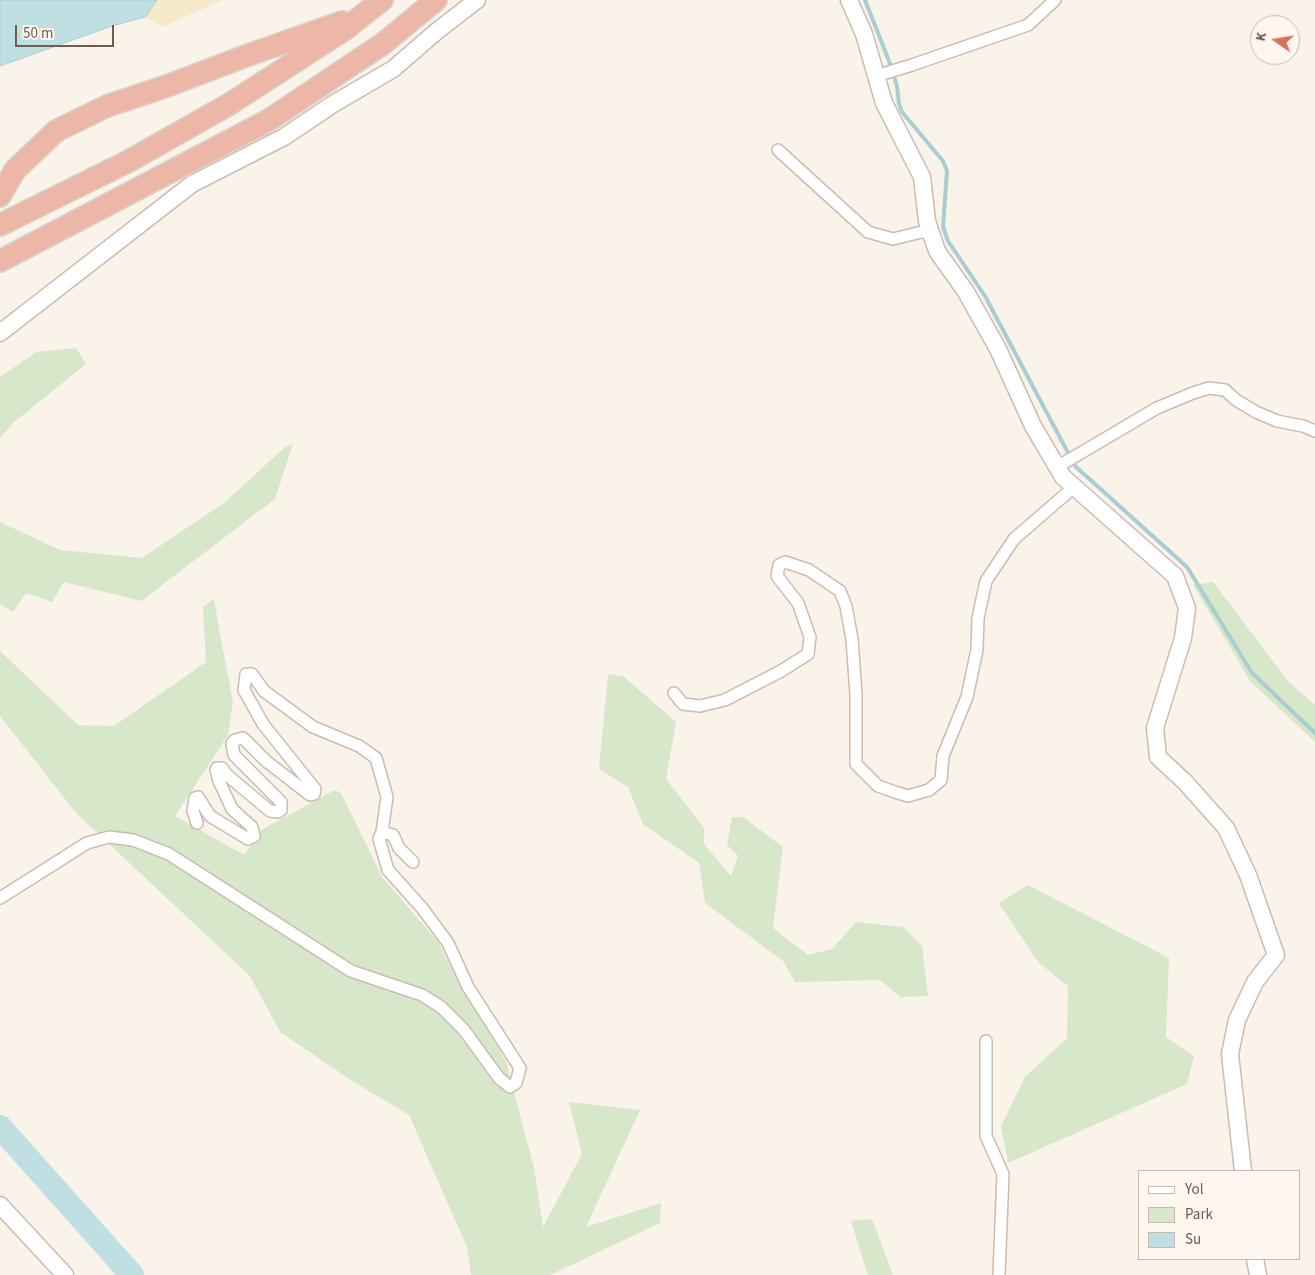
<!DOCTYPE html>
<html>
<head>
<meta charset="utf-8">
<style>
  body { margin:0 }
  #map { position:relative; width:1315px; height:1275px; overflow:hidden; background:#faf3ea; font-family:"Source Sans 3",sans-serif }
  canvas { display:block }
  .legend { position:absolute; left:1138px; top:1170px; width:162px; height:90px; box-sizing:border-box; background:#fdf7f0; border:1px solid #c5b9b0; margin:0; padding:6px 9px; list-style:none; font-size:15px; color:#725b50 }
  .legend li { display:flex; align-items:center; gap:10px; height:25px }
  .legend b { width:25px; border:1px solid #c5b9b0 }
  .north { position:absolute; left:1250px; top:15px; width:50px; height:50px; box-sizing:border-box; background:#fdf7f0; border:1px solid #c5b9b0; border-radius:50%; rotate:283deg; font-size:14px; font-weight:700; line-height:20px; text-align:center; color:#725b50 }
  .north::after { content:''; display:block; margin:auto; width:18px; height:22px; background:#d6735e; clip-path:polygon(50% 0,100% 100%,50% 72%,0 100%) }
  .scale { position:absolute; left:15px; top:25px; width:99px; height:22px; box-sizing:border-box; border:2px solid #725b50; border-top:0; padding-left:6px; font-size:15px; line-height:18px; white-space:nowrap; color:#725b50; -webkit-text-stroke:4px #fdf7f0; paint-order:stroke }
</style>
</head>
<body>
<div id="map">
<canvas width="1315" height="1275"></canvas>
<ul class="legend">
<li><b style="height:6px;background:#fff"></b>Yol</li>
<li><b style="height:14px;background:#d7e7ca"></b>Park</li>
<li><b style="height:14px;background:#c0dfe2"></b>Su</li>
</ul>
<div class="north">K</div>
<div class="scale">50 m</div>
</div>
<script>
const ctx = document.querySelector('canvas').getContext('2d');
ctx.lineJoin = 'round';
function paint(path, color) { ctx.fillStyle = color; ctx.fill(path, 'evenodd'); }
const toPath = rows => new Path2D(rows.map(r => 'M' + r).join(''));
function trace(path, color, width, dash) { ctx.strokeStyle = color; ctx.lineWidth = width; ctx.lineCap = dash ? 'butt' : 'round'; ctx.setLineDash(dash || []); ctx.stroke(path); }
paint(toPath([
  [76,348,86,364,13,423,0,438,0,377,36,352],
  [293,444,275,499,141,601,64,582,52,602,26,593,13,612,0,604,0,522,60,550,142,558,224,503,285,447],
  [1213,582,1287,680,1315,705,1315,742,1250,681,1193,585],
  [214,599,221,640,233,701,228,735,175,816,244,855,263,829,335,790,341,793,382,877,438,942,457,979,506,1061,534,1168,543,1227,582,1154,569,1102,640,1110,586,1227,661,1203,660,1223,550,1275,471,1275,467,1247,409,1115,354,1082,280,1032,250,976,76,813,0,716,0,651,78,725,114,726,206,662,203,607],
  [608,674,623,676,676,722,666,779,704,828,704,844,731,876,738,856,727,845,732,817,743,817,783,847,773,928,808,955,832,949,856,922,903,927,922,946,928,996,901,997,880,980,795,982,783,961,705,903,699,863,643,824,628,787,599,769],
  [1028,885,1169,958,1166,1037,1194,1056,1187,1084,1008,1163,1001,1126,1025,1077,1067,1038,1068,986,1039,963,999,903],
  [872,1219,893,1275,868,1275,851,1221]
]), '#d7e7ca');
paint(toPath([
  [157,0,223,0,162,27,145,17]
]), '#f6eac9');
const water = toPath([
  [0,0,157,0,145,17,112,26,0,66,0,0]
]);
paint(water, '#c0dfe2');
trace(water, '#a8ced3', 1);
trace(toPath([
  [865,0,889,61,897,86,899,104,902,112,943,161,947,171,943,227,948,241,985,296,1075,466,1187,567,1252,673,1315,733]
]), '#a8ced3', 4);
trace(toPath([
  [0,1127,132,1275]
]), '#c0dfe2', 24);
const street = toPath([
  [876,76,912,65,1028,25,1055,0],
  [778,150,868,232,893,239,930,230],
  [1057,467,1157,408,1193,393,1209,388,1225,390,1236,400,1256,412,1277,421,1303,426,1315,431],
  [674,693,683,704,700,706,725,700,781,671,808,654,810,637,798,603,777,576,779,565,785,562,809,570,840,591,846,606,852,639,856,694,856,764,878,786,895,792,908,796,929,790,941,780,943,756,967,697,977,650,978,618,986,581,1014,539,1074,487],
  [197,823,193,811,195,798,198,797,210,816,248,839,254,836,252,827,232,809,219,781,216,770,217,768,222,768,227,775,270,811,278,812,281,810,281,802,234,755,232,743,235,740,243,738,266,761,310,795,314,794,315,789,263,724,244,690,246,674,252,674,264,691,313,727,359,746,376,758,387,797,382,832],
  [0,898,87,843,109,837,133,840,169,854,351,971,422,995,441,1007,464,1030,499,1078,510,1087,516,1083,520,1068,468,987,448,943,422,908,388,870,379,839,382,832,393,835,399,848,413,862],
  [986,1041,986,1136,1003,1174,999,1275]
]);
const secondary = toPath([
  [849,0,864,34,884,103,922,177,927,221,937,251,966,292,998,349,1033,426,1063,477,1175,576,1187,608,1183,638,1155,728,1158,757,1185,782,1226,828,1248,875,1276,955,1255,982,1237,1020,1230,1054,1243,1171],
  [0,333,192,184,284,137,333,104,393,69,437,31,477,0],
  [0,1205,65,1275],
  [1255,1259,1258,1275]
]);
const highway = toPath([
  [0,196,15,170,56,131,107,106,167,86,243,57,342,22],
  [0,225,129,161,228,105,344,30,382,0],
  [0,261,269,120,384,43,436,0]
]);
trace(street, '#cbbbb1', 14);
trace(secondary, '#cebbaf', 19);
trace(highway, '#d8d1ce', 24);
trace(street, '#fff', 11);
trace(secondary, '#fff', 16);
trace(highway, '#edb7a8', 21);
</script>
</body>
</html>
